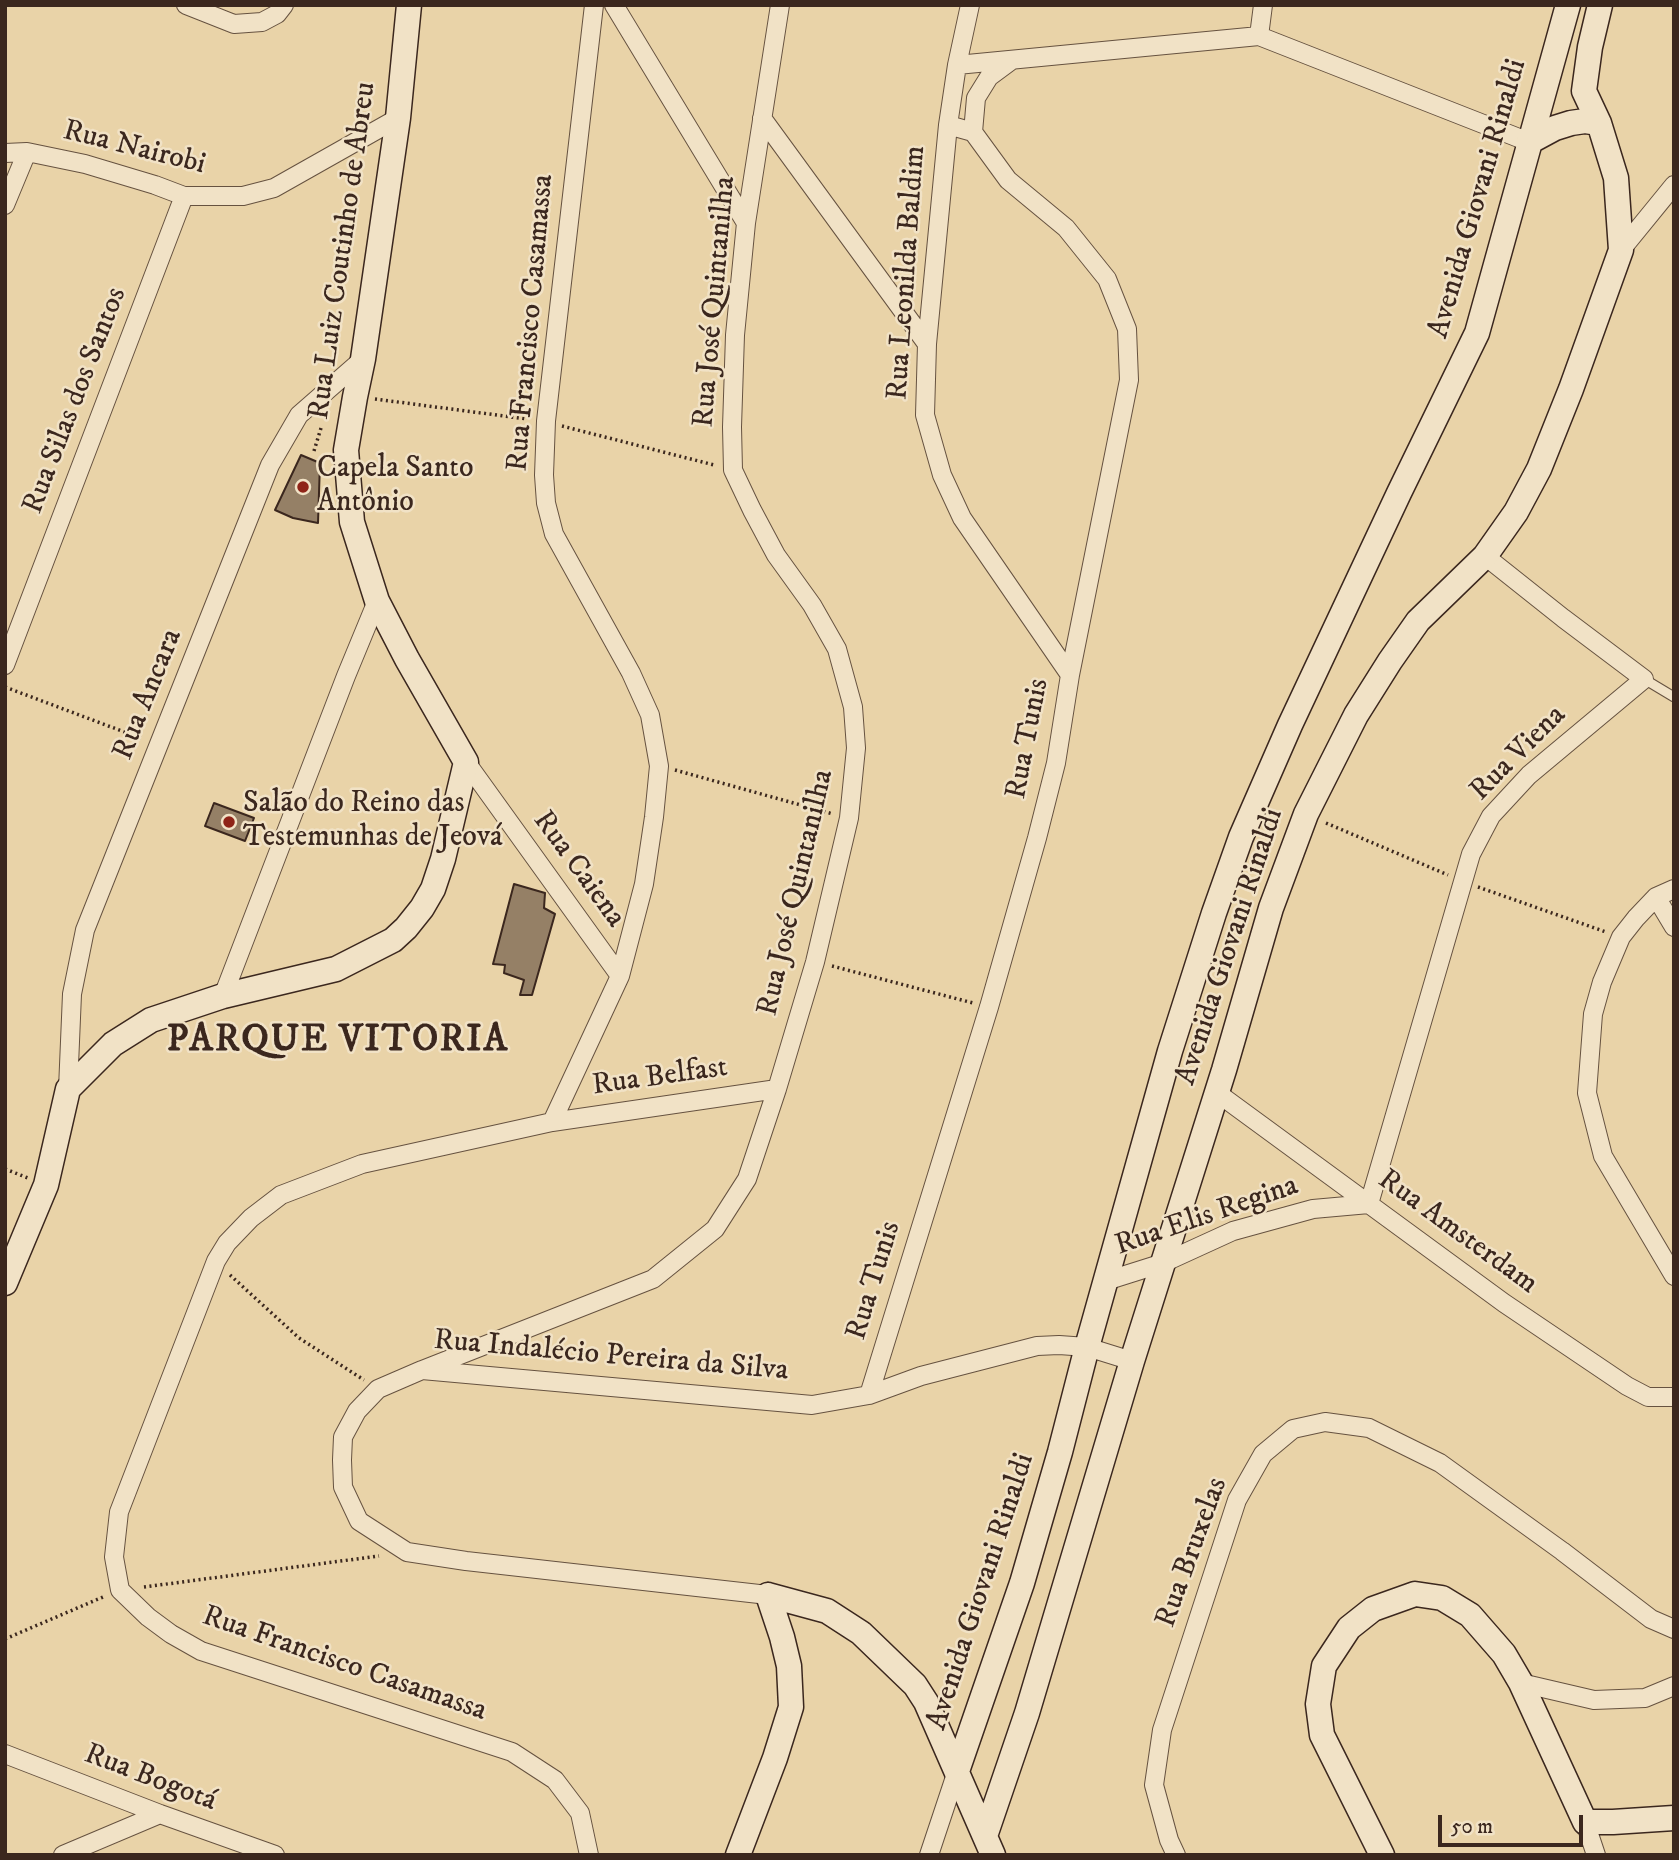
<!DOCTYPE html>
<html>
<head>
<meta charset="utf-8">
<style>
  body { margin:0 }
  #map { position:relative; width:1679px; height:1860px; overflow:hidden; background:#e9d3a8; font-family:"IM FELL DW Pica",serif }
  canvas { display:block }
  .frame { position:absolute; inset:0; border:7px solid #3b271e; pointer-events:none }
  .scale { position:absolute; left:1438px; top:1815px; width:145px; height:32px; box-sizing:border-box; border:4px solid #3b271e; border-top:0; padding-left:9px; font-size:21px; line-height:24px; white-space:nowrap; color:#3b271e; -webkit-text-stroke:5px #f1e2c6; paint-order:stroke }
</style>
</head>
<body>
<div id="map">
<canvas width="1679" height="1860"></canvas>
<div class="frame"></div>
<div class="scale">50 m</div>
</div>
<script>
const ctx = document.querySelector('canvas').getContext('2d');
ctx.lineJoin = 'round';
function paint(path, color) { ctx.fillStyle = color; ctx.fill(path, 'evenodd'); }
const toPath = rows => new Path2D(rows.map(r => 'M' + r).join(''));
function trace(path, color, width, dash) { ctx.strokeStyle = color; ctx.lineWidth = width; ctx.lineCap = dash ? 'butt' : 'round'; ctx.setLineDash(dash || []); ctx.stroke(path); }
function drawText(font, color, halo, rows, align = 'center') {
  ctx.font = font + ' "IM FELL DW Pica",serif'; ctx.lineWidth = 5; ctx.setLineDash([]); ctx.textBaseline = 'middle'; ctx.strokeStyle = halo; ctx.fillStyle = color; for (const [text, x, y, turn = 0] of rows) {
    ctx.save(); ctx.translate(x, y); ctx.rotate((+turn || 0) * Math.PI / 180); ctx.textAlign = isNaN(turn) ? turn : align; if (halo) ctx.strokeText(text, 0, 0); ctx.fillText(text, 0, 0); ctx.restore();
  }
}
const building = toPath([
  [301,455,320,463,318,523,293,518,275,510,301,455],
  [214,803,254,818,245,841,205,826,214,803],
  [514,884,545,893,544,908,555,914,532,995,520,995,524,980,504,973,505,965,493,964,514,884]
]);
paint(building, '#958066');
trace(building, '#3b271e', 2);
const lane = toPath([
  [1644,679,1674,697]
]);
const street = toPath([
  [186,5,234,24,262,22,277,14,284,5],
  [614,5,746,223],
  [970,5,957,65,948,125,927,344,925,415,942,475,962,518,1070,675],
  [1259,36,1263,5],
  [957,65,1259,36,1529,142],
  [762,118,927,344],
  [973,132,976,98,989,77,1012,60],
  [5,153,27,152,85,164,155,185,184,196,243,196,274,188,398,118],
  [5,205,27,152],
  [1621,250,1674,185],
  [5,665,184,196],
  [466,762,620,976],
  [1674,889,1656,897,1636,918,1621,937,1602,982,1593,1014,1587,1093,1603,1156,1674,1276],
  [1656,897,1674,927],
  [223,996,346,676,377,601],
  [68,1089,72,994,85,930,270,465,299,415,363,359],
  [1216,1092,1504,1303,1627,1386,1648,1397,1674,1397],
  [552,1122,620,976,644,884,654,817,659,766,650,715,631,673,554,534,546,503,544,475,546,421,594,5],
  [1369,1204,1471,854,1491,816,1529,775,1644,679,1563,618,1485,556],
  [1106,1281,1163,1263,1233,1231,1313,1209,1369,1204],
  [422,1370,653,1279,715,1229,747,1179,777,1089,815,962,849,818,856,748,853,707,837,649,812,605,776,555,752,510,733,470,732,427,735,335,746,223,780,5],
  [869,1395,989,1007,1037,838,1056,763,1070,675,1129,380,1127,329,1107,279,1066,228,1008,180,973,132,948,125],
  [768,1595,466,1561,407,1552,359,1521,343,1487,342,1460,343,1437,357,1411,378,1389,422,1370,812,1405,869,1395,921,1376,1037,1346,1059,1345,1087,1347,1132,1361],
  [1521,1683,1594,1700,1645,1698,1674,1686],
  [5,1754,160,1814,275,1855],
  [1585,1822,1596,1855],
  [63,1855,160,1814],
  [589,1855,580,1813,555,1780,512,1752,201,1651,171,1634,148,1617,120,1590,114,1557,119,1512,216,1261,227,1243,251,1218,281,1195,362,1164,552,1122,777,1089],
  [929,1855,957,1771],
  [1176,1855,1169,1840,1154,1785,1162,1730,1237,1500,1263,1454,1293,1429,1325,1422,1369,1428,1440,1463,1562,1551,1651,1619,1674,1629]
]);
const secondary = toPath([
  [1529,142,1555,128,1571,123,1585,121,1599,123],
  [5,1283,46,1185,68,1089,113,1044,151,1020,223,996,336,969,393,940,406,928,422,908,433,889,443,859,466,762,407,659,377,601,352,522,346,450,355,397,363,359,398,118,409,5],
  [768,1595,827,1611,861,1633,915,1685,926,1702,993,1855],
  [957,1771,1022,1583,1060,1452,1087,1347,1170,1051,1214,913,1241,837,1290,725,1399,493,1477,333,1568,5],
  [985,1836,1027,1713,1132,1361,1224,1070,1271,908,1306,814,1356,715,1390,661,1418,621,1485,556,1516,512,1539,469,1571,389,1621,250,1616,178,1599,123,1584,91,1590,47,1600,5],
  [738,1855,775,1758,791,1707,789,1666,782,1637,768,1595],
  [1382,1855,1322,1735,1318,1704,1324,1666,1349,1628,1373,1609,1415,1594,1442,1598,1470,1615,1504,1654,1521,1683,1585,1822,1613,1822,1674,1818]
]);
trace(lane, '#665240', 11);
trace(street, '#665240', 20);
trace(secondary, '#3b271e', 27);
trace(toPath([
  [375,399,527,419],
  [562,426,714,465],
  [314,451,321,428],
  [5,687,143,739],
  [675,770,833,814],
  [1326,823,1448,875],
  [1478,887,1606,932],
  [832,966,973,1003],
  [5,1169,28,1178],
  [230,1275,299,1338,364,1380],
  [144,1587,379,1556],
  [5,1639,103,1597]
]), '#3b271e', 3.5, [2, 3.5]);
trace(lane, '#f1e2c6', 9);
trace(street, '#f1e2c6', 18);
trace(secondary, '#f1e2c6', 24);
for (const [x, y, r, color] of [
  [303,487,7,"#8f2418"],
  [229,822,7,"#8f2418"]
]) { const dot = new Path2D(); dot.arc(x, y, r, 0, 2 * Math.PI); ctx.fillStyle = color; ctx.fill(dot); trace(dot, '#f1e2c6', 2.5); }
drawText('30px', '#3b271e', '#f1e2c6', [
  ["Rua Nairobi",134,149,14],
  ["Avenida Giovani Rinaldi",1479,199,-74],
  ["Rua Luiz Coutinho de Abreu",344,251,-82],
  ["Rua Leonilda Baldim",908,273,-86],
  ["Rua José Quintanilha",716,302,-85],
  ["Rua Francisco Casamassa",532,323,-85],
  ["Rua Silas dos Santos",76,401,-69],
  ["Rua Ancara",149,695,-68],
  ["Rua Tunis",1029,739,-79],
  ["Rua Viena",1519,754,-45],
  ["Rua Caiena",578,870,54],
  ["Rua José Quintanilha",797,893,-77],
  ["Avenida Giovani Rinaldi",1231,947,-72],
  ["Rua Belfast",660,1078,-8],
  ["Rua Elis Regina",1207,1217,-19],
  ["Rua Amsterdam",1457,1233,36],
  ["Rua Tunis",875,1281,-73],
  ["Rua Indalécio Pereira da Silva",611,1357,5],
  ["Rua Bruxelas",1193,1553,-70],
  ["Avenida Giovani Rinaldi",982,1592,-72],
  ["Rua Francisco Casamassa",344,1665,19],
  ["Rua Bogotá",150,1779,21]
]);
drawText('30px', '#3b271e', '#f1e2c6', [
  ["Capela Santo",317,470],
  ["Antônio",317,504],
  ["Salão do Reino das",243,805],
  ["Testemunhas de Jeová",243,839]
], 'left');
ctx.letterSpacing = '2px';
drawText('bold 37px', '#3b271e', '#f1e2c6', [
  ["PARQUE VITORIA",338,1042]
]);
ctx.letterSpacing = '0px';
</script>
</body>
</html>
